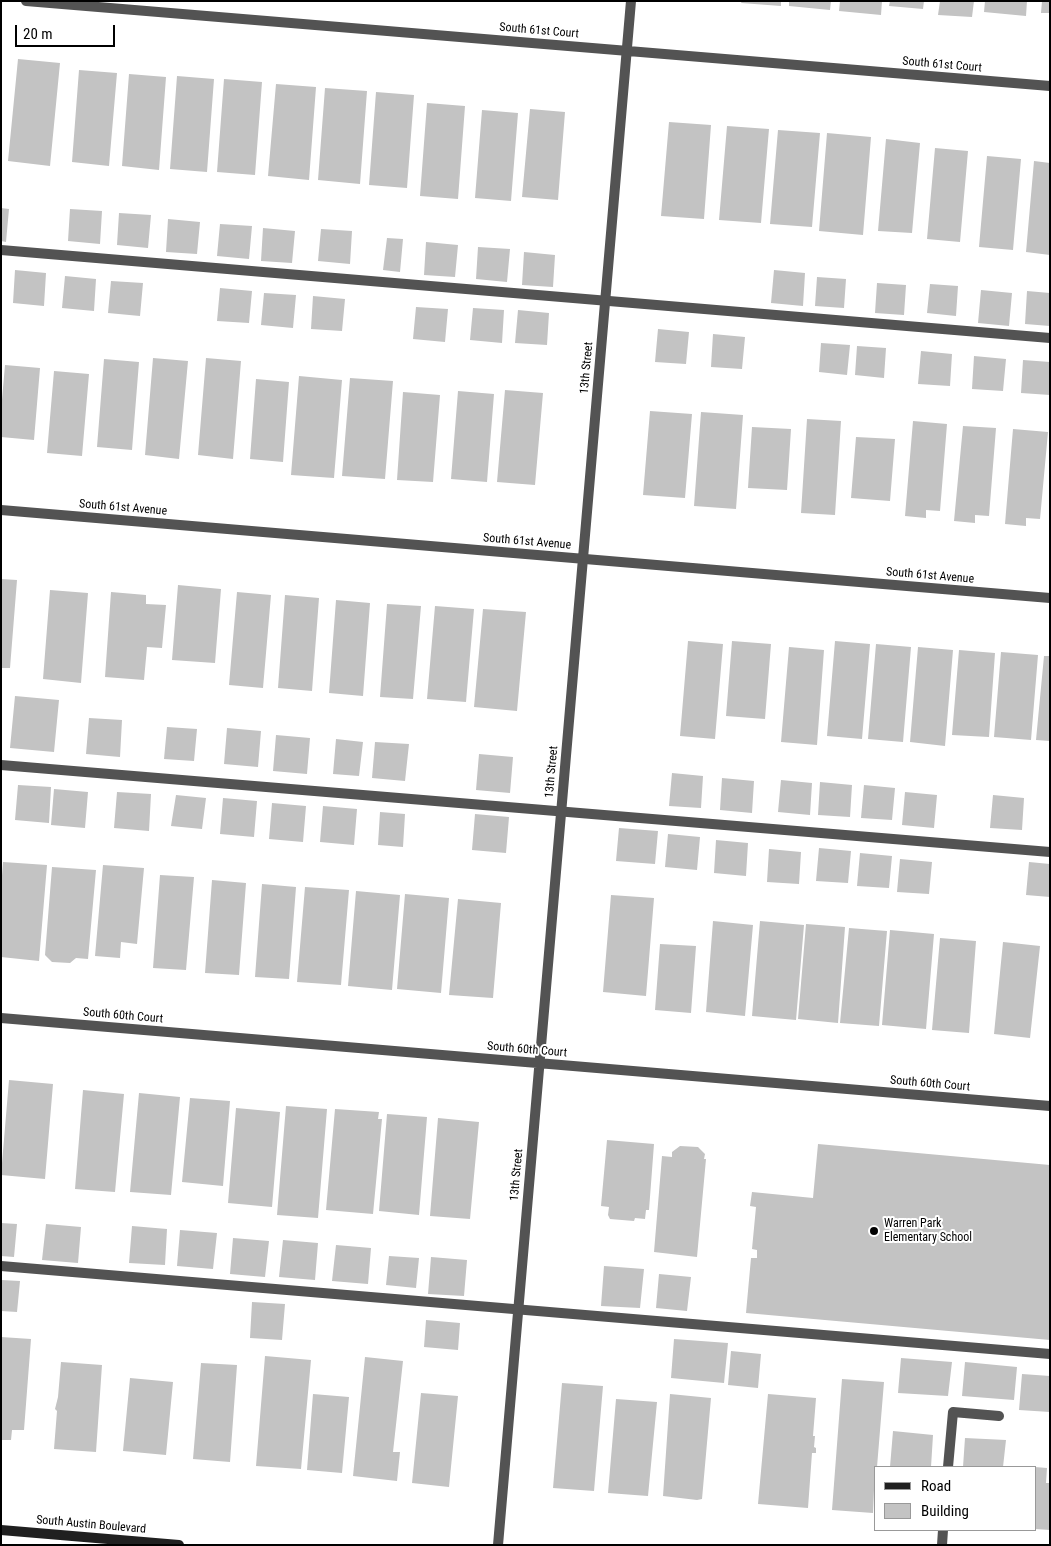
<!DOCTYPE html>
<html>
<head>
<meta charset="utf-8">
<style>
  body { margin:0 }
  #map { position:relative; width:1051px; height:1546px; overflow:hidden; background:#fff; font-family:"Roboto Condensed",sans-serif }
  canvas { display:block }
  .frame { position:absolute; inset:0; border:2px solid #000; pointer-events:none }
  .legend { position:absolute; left:874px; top:1466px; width:162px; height:65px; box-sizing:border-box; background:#fff; border:1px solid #999; margin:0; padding:6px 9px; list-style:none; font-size:15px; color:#000 }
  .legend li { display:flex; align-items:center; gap:10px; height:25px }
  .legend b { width:25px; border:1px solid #999 }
  .scale { position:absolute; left:15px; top:25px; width:100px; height:22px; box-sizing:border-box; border:2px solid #000; border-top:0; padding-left:6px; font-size:15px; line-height:18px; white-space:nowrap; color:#000; -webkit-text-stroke:4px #fff; paint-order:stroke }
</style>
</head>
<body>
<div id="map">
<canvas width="1051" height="1546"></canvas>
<div class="frame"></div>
<ul class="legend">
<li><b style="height:6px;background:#202020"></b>Road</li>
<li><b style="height:14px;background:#c3c3c3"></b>Building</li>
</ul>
<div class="scale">20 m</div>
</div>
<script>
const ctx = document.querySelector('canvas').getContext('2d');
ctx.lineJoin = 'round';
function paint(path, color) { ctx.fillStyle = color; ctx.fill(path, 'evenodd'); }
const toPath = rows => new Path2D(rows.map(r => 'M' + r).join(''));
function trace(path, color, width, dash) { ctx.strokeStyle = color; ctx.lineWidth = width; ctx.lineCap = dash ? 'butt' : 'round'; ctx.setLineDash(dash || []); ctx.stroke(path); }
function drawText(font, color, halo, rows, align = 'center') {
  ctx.font = font + ' "Roboto Condensed",sans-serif'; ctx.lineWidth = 4; ctx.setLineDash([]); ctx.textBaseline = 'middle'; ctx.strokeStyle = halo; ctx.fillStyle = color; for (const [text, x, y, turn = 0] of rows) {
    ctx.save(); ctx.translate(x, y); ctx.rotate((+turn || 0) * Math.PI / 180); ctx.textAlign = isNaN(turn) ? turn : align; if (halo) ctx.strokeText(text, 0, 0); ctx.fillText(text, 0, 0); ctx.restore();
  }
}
paint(toPath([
  [742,1,781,1,781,6,741,3],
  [789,1,831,1,830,10,789,6],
  [840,1,882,1,881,15,839,11],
  [890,1,924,1,923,9,889,6],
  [940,1,974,1,972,17,938,15],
  [985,1,1027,1,1026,16,984,12],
  [1042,1,1050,1,1050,13,1041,13],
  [18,59,60,63,50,166,8,161],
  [79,70,117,73,109,166,72,162],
  [129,74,166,77,159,170,122,166],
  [177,76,214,79,207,172,170,169],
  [224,79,262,82,255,175,217,172],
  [276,84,316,87,309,180,268,176],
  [325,88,367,91,360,184,318,180],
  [376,92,414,95,407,188,369,185],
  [427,103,465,106,458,199,420,196],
  [530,109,565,112,558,200,522,197],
  [482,110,518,113,511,201,475,198],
  [669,122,711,125,704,219,661,216],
  [727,126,769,129,761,223,719,220],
  [778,130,820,133,812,227,770,224],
  [827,133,871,137,863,235,819,231],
  [886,139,920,143,912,233,878,231],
  [935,148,968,151,960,242,927,239],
  [987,156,1021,159,1013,250,979,247],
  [1034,161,1050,163,1050,255,1026,252],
  [1,208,9,209,6,242,1,241],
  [70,209,102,211,100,244,68,241],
  [119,213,151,215,148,248,117,245],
  [168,219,200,222,197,254,166,252],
  [220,224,252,226,249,259,217,256],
  [263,228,295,231,292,263,261,261],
  [321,229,352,231,350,264,318,261],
  [387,238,403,239,400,272,383,270],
  [426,242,458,245,455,277,424,275],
  [478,247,510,249,507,282,476,279],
  [524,252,555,255,553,287,522,285],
  [15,270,46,273,44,306,13,303],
  [774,270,805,273,803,306,771,303],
  [65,276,96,279,94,311,62,308],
  [817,277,846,279,844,308,815,306],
  [111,281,143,283,140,316,108,313],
  [877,283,906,285,904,315,875,313],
  [930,284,958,286,956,316,927,313],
  [220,288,252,291,249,323,217,321],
  [981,290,1012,293,1009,326,978,323],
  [1027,291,1050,293,1050,326,1025,324],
  [264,293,296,295,293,328,261,325],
  [313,296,345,299,342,331,311,329],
  [416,307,448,309,445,342,413,339],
  [473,308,504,310,502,343,470,340],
  [518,310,549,313,547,345,515,343],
  [658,329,689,332,686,364,655,362],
  [713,334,745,337,742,369,711,367],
  [821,343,850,345,847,375,819,372],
  [857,346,886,348,884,378,855,375],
  [921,351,952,354,950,386,918,384],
  [974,356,1006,359,1003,391,972,389],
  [153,358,188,361,179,459,145,455],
  [206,358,241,361,233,459,198,455],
  [104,359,139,362,132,450,97,447],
  [1023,360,1050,362,1050,395,1021,393],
  [5,365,40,368,34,440,1,437,1,411],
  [54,371,89,374,82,456,47,453],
  [299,376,342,380,334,478,291,475],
  [350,378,393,381,385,479,342,476],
  [256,379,289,382,283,462,250,459],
  [505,390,543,393,535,485,497,482],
  [458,391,494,394,487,482,451,479],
  [403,392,440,395,433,482,397,480],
  [650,411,692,414,685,498,643,495],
  [701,412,743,415,736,509,694,506],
  [807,419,841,421,835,515,801,513],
  [913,421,947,424,940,511,926,510,926,518,905,516],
  [963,426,996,428,989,516,975,515,975,523,954,521],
  [752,427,791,429,787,490,748,488],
  [1013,429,1048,432,1040,519,1026,518,1026,526,1005,524],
  [856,437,895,439,890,501,851,498],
  [1,579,17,580,10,668,1,668],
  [178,585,221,589,215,663,172,660],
  [50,590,88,593,81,683,43,679],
  [111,592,146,595,146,604,166,605,162,648,147,647,144,680,105,677],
  [237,592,271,595,263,688,229,685],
  [285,595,319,598,312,691,278,688],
  [336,600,370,603,363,696,329,693],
  [387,604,421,606,413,699,380,697],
  [435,606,474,609,466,702,427,699],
  [483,609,526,612,517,711,474,707],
  [688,641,723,644,715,739,680,736],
  [732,641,771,644,765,719,726,716],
  [835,641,870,644,862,739,827,736],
  [876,644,911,647,903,742,868,739],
  [789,647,824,650,817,745,781,742],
  [918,647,953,650,945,746,910,742],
  [959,650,995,653,989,737,952,735],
  [1001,652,1038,655,1031,740,994,737],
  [1044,656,1050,656,1050,741,1036,740],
  [15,696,59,700,54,752,10,748],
  [89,718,122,720,120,757,86,754],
  [167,727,197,729,194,761,164,759],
  [227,728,261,731,258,767,224,764],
  [276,735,310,738,307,774,273,771],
  [336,739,363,742,359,776,333,774],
  [375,742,409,744,405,781,372,778],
  [479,754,513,757,510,793,476,790],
  [672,773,703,776,701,808,669,806],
  [722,778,754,781,752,813,720,810],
  [781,780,812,783,810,815,778,812],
  [820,782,852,785,850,817,818,815],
  [18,785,51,787,49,823,15,820],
  [864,785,895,788,892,820,861,818],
  [54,789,88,792,85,828,51,825],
  [117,792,151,794,149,831,114,828],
  [905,792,937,795,934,828,902,825],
  [176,795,206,798,202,829,171,826],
  [993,795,1024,798,1022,830,990,828],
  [223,798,257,801,254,837,220,834],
  [272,803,306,806,303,842,269,839],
  [323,806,357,809,354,845,320,842],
  [380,812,405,814,403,847,378,845],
  [475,814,509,817,506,853,472,850],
  [619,828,658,831,655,864,616,861],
  [668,834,700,837,697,870,665,867],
  [716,840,748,843,746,876,714,873],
  [819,848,851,851,848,883,816,881],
  [769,849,801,852,799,884,767,882],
  [860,853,892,856,889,888,857,886],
  [900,859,932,862,929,894,897,892],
  [3,862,47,865,39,961,1,957,1,889],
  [1029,862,1050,864,1050,897,1026,895],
  [103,865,144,868,137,944,121,942,120,958,95,956],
  [52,867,96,870,88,959,76,958,70,963,52,962,45,955],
  [160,875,194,877,186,970,153,968],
  [212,880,246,883,239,975,205,973],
  [262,884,296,887,289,979,255,977],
  [305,887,349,890,341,985,297,982],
  [356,891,400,895,392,990,348,986],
  [405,894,449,898,441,993,397,989],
  [611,895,654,898,646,996,603,992],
  [458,899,501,903,493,998,449,995],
  [713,921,753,925,745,1016,706,1012],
  [760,921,804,925,796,1020,752,1016],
  [806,924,845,927,838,1023,798,1019],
  [849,928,887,931,879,1026,840,1023],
  [890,930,934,934,926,1029,882,1025],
  [940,938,976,941,969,1033,932,1030],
  [1003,942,1040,946,1030,1038,994,1034],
  [660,944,696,946,691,1013,655,1010],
  [9,1080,53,1084,45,1179,1,1175],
  [83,1090,124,1094,115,1192,75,1189],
  [139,1093,180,1097,171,1195,130,1192],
  [190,1098,230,1101,223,1186,182,1182],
  [286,1106,327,1109,318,1218,277,1215],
  [236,1108,280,1112,272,1207,228,1203],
  [335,1109,379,1112,378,1119,382,1119,373,1214,326,1210],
  [387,1114,427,1117,419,1215,379,1211],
  [438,1118,479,1122,470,1219,430,1216],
  [607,1140,654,1144,649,1210,646,1210,645,1219,635,1218,634,1221,610,1219,608,1215,609,1207,601,1206],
  [818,1144,1050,1165,1050,1340,746,1313,751,1258,757,1258,757,1250,752,1249,756,1207,750,1206,752,1192,813,1198],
  [680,1146,698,1147,705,1154,704,1159,706,1159,697,1257,654,1252,662,1156,672,1157,672,1152],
  [1,1223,17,1224,14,1257,1,1256],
  [46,1224,81,1227,78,1263,42,1260],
  [132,1226,167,1229,165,1265,129,1263],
  [180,1230,217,1233,213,1269,177,1266],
  [233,1238,269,1241,265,1277,230,1274],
  [283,1240,318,1243,315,1280,279,1277],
  [336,1245,371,1248,368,1284,332,1281],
  [389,1256,419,1258,416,1288,386,1285],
  [431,1257,467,1260,464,1296,428,1294],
  [604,1266,644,1269,640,1308,601,1306],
  [659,1274,691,1277,687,1311,656,1308],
  [1,1280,20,1281,17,1312,1,1311],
  [252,1302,285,1304,282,1340,250,1338],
  [426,1320,460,1323,458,1350,424,1347],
  [1,1337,31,1339,24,1430,12,1430,11,1440,1,1440],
  [674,1339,728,1343,724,1383,671,1378],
  [731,1351,761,1354,758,1388,728,1385],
  [265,1356,311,1360,301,1469,256,1466],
  [365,1357,403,1361,393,1452,400,1452,397,1481,353,1476],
  [901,1358,952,1362,948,1396,898,1393],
  [61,1362,102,1365,96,1452,54,1449,57,1411,55,1409,58,1397],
  [965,1362,1017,1367,1014,1400,962,1396],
  [201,1363,237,1365,230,1462,193,1459],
  [1022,1374,1050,1376,1050,1412,1019,1410],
  [130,1378,173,1382,166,1455,123,1451],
  [842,1379,884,1382,877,1467,875,1467,873,1513,832,1510],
  [562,1383,603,1386,594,1491,553,1488],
  [421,1393,458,1396,449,1487,412,1483],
  [313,1394,349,1397,342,1473,307,1470],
  [670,1394,711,1398,702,1499,697,1500,663,1496],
  [768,1394,816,1398,813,1436,815,1436,814,1447,816,1448,816,1453,812,1453,808,1508,758,1504],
  [616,1399,657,1402,648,1496,608,1493],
  [893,1431,933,1435,931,1467,890,1467],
  [965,1438,1006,1440,1003,1467,963,1467],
  [1035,1467,1047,1468,1046,1483,1050,1483,1050,1530,1035,1529]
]), '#c3c3c3');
trace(toPath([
  [1,250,1050,338],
  [1,765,1050,852],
  [1,1266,1050,1354],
  [948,1467,953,1412,999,1416],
  [942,1545,943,1530]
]), '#535353', 10);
trace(toPath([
  [26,1,1050,86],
  [1,510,1050,598],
  [1,1018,1050,1106],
  [498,1545,631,1]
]), '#535353', 10);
trace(toPath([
  [1,1530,179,1545]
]), '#202020', 10);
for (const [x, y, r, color] of [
  [874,1231,5,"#000"]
]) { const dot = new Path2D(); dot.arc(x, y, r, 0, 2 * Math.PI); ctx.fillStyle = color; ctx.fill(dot); trace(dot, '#fff', 2); }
drawText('12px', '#000', '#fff', [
  ["South 61st Court",539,31,5],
  ["South 61st Court",942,65,5],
  ["13th Street",587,368,-85],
  ["South 61st Avenue",123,508,5],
  ["South 61st Avenue",527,542,5],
  ["South 61st Avenue",930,576,5],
  ["13th Street",552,772,-85],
  ["South 60th Court",123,1016,5],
  ["South 60th Court",527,1050,5],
  ["South 60th Court",930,1084,5],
  ["13th Street",517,1175,-85],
  ["South Austin Boulevard",91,1525,5]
]);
drawText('12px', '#000', '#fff', [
  ["Warren Park",884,1224],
  ["Elementary School",884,1238]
], 'left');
</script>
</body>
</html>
